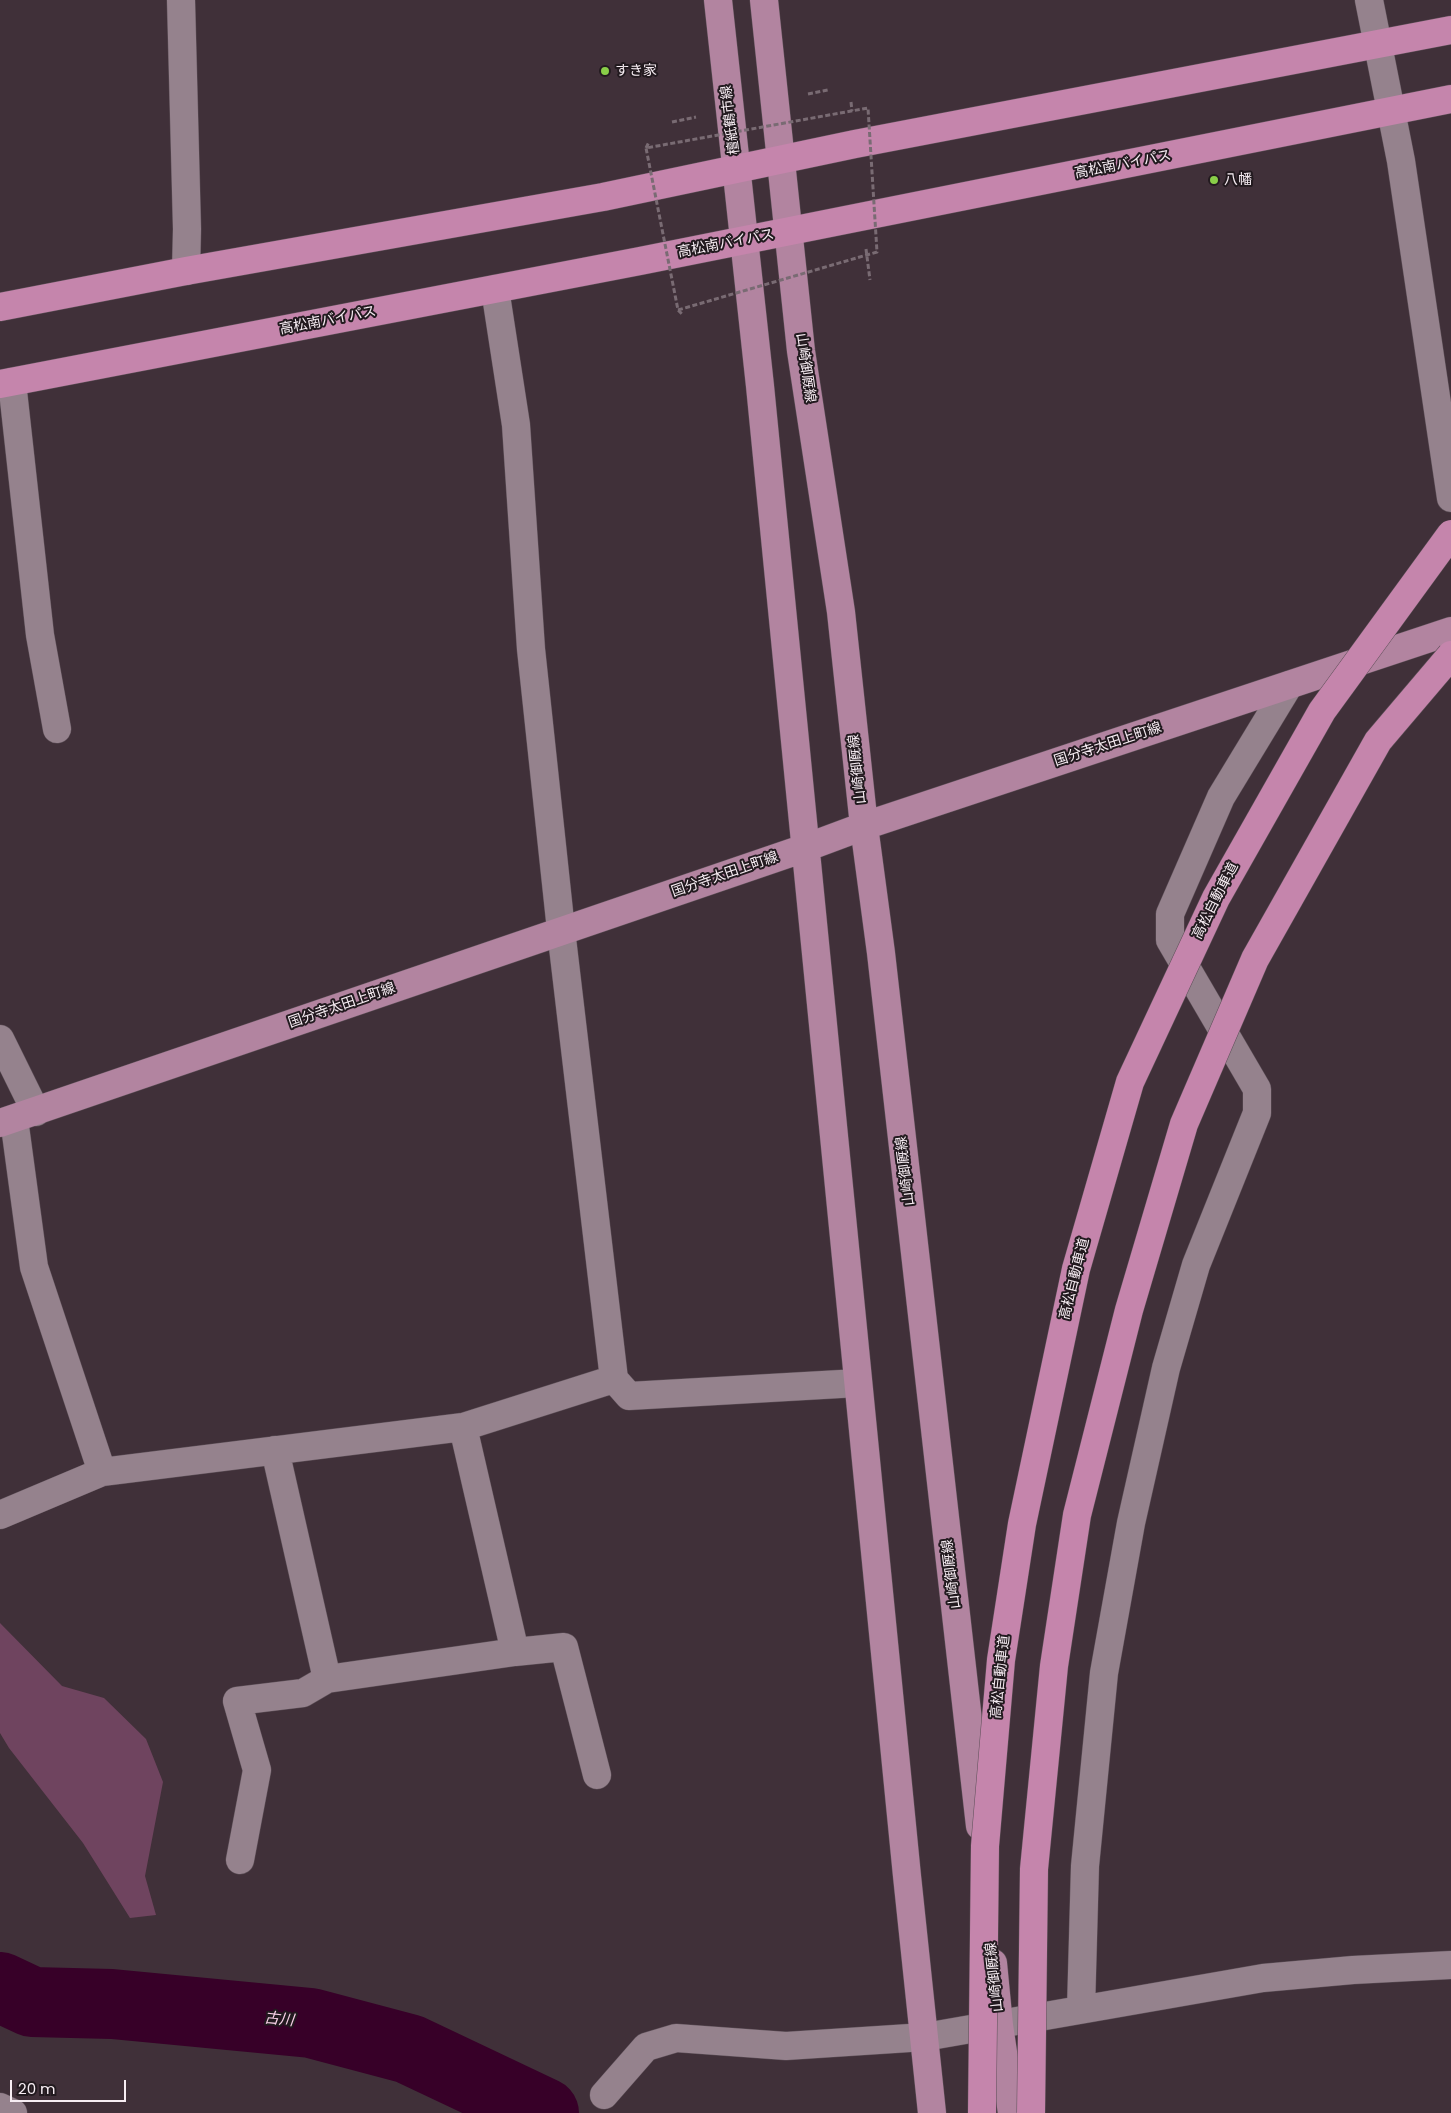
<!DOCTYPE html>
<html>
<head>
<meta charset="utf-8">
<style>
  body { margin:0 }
  #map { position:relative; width:1451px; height:2113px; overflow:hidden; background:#403039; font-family:Poppins,sans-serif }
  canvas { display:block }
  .scale { position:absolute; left:10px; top:2080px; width:116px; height:22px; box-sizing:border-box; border:2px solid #f7edf3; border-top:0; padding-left:6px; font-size:15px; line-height:18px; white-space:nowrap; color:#f7edf3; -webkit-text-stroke:4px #221a1f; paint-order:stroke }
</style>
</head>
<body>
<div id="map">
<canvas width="1451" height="2113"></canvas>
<div class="scale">20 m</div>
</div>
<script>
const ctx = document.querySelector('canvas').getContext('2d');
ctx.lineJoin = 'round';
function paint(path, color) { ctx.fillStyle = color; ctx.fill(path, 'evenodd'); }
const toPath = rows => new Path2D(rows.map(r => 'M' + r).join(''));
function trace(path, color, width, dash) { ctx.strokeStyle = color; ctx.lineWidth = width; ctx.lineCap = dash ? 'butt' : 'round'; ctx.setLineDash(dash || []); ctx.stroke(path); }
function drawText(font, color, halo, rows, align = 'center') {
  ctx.font = font + ' Poppins,"Noto Sans JP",sans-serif'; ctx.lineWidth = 4; ctx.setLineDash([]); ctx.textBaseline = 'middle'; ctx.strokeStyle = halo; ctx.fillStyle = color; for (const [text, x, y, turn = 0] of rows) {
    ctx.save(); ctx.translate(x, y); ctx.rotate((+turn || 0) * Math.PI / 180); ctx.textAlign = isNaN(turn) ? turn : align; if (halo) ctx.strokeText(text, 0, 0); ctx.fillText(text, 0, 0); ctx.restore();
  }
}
paint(toPath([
  [0,1623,62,1686,104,1698,146,1739,163,1782,145,1876,156,1915,130,1918,83,1843,9,1748,0,1733]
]), '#6f445f');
trace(toPath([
  [0,1987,32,2002,112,2004,311,2023,409,2049,544,2113]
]), '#370028', 70);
const minor = toPath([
  [181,0,187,229,186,271],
  [1369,0,1401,161,1451,498],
  [12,382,40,635,57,729],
  [0,1039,36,1112],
  [14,1119,34,1267,102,1472],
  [614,1379,629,1396,858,1383],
  [463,1427,515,1652],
  [275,1450,327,1679],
  [0,1515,102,1472,463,1427,614,1379,561,930,531,649,516,425,495,289],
  [240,1860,257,1770,237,1701,303,1693,327,1679,515,1652,564,1647,597,1775],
  [1081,2009,1085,1866,1104,1673,1131,1523,1166,1368,1196,1265,1257,1113,1257,1089,1170,940,1170,914,1221,797,1289,685],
  [604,2095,646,2047,676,2038,786,2046,925,2037,1263,1978,1353,1970,1451,1965],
  [0,2107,13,2113]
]);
const major = toPath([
  [718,0,760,386,907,1876,932,2113],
  [764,0,801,351,841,612,864,826,881,953,980,1826],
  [0,1123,805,848,864,826,1451,631],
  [993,1963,999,2025,1012,2113]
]);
const highway = toPath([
  [0,307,186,271,603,197,855,144,1451,30],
  [0,384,640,261,1451,99]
]);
trace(minor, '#5c4f57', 29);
trace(major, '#5c4f57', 29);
trace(highway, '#5c4f57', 29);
trace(toPath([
  [808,94,828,90],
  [851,102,852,111],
  [672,122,696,117],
  [646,148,649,142],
  [866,249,870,280]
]), '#796b73', 3, [5, 2.5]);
trace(minor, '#95828d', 28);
trace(major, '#b284a0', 28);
trace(highway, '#c585ac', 28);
const highwayBridge = toPath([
  [982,2113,985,1846,1001,1660,1022,1524,1076,1269,1130,1082,1216,898,1322,711,1451,534],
  [1031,2113,1034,1869,1054,1666,1077,1515,1129,1310,1184,1124,1255,959,1378,741,1451,655]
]);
trace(highwayBridge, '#5c4f57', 29, []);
trace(toPath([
  [678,310,877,252,868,108,646,148,678,310,683,315]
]), '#796b73', 3, [5, 2.5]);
trace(highwayBridge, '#c585ac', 28);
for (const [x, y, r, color] of [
  [605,71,5,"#89ce48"],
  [1214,180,5,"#89ce48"]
]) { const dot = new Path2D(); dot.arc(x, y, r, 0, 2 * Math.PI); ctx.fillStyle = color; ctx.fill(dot); trace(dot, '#221a1f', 2); }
drawText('14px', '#f7edf3', '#221a1f', [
  ["すき家",615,71],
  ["八幡",1224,180]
], 'left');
drawText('14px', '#f7edf3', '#221a1f', [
  ["檀紙鶴市線",731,120,-97],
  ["高松南バイパス",1123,165,-11],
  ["高松南バイパス",726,244,-11],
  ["高松南バイパス",328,321,-11],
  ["山崎御厩線",805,368,82],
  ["国分寺太田上町線",1108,745,-18],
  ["山崎御厩線",858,769,-96],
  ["国分寺太田上町線",725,875,-19],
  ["高松自動車道",1216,901,-63],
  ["国分寺太田上町線",342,1006,-19],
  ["山崎御厩線",906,1171,-97],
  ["高松自動車道",1075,1279,-76],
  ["山崎御厩線",952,1574,-97],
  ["高松自動車道",1001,1677,-84],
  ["山崎御厩線",995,1977,-96]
]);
drawText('italic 15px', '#fbd3ea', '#221a1f', [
  ["古川",279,2020,6]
]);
</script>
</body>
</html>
